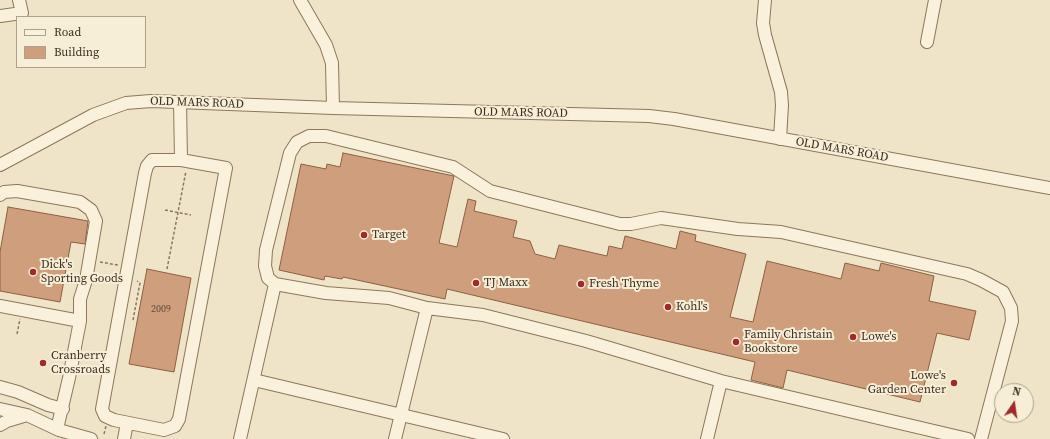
<!DOCTYPE html>
<html>
<head>
<meta charset="utf-8">
<style>
  body { margin:0 }
  #map { position:relative; width:1050px; height:439px; overflow:hidden; background:#f0e4c8; font-family:"Source Serif 4",serif }
  canvas { display:block }
  .legend { position:absolute; left:16px; top:16px; width:130px; height:52px; box-sizing:border-box; background:#f7eed8; border:1px solid #ada18e; margin:0; padding:5px 7px; list-style:none; font-size:12px; color:#3d2e20 }
  .legend li { display:flex; align-items:center; gap:8px; height:20px }
  .legend b { width:20px; border:1px solid #ada18e }
  .north { position:absolute; left:994px; top:383px; width:40px; height:40px; box-sizing:border-box; background:#f7eed8; border:1px solid #ada18e; border-radius:50%; rotate:13deg; font-size:11px; font-weight:700; line-height:16px; text-align:center; color:#3d2e20 }
  .north::after { content:''; display:block; margin:auto; width:14px; height:18px; background:#9e2a2b; clip-path:polygon(50% 0,100% 100%,50% 72%,0 100%) }
</style>
</head>
<body>
<div id="map">
<canvas width="1050" height="439"></canvas>
<ul class="legend">
<li><b style="height:5px;background:#faf1dc"></b>Road</li>
<li><b style="height:11px;background:#cf9f7d"></b>Building</li>
</ul>
<div class="north">N</div>
</div>
<script>
const ctx = document.querySelector('canvas').getContext('2d');
ctx.lineJoin = 'round';
function paint(path, color) { ctx.fillStyle = color; ctx.fill(path, 'evenodd'); }
const toPath = rows => new Path2D(rows.map(r => 'M' + r).join(''));
function trace(path, color, width, dash) { ctx.strokeStyle = color; ctx.lineWidth = width; ctx.lineCap = dash ? 'butt' : 'round'; ctx.setLineDash(dash || []); ctx.stroke(path); }
function drawText(font, color, halo, rows, align = 'center') {
  ctx.font = font + ' "Source Serif 4",serif'; ctx.lineWidth = 4; ctx.setLineDash([]); ctx.textBaseline = 'middle'; ctx.strokeStyle = halo; ctx.fillStyle = color; for (const [text, x, y, turn = 0] of rows) {
    ctx.save(); ctx.translate(x, y); ctx.rotate((+turn || 0) * Math.PI / 180); ctx.textAlign = isNaN(turn) ? turn : align; if (halo) ctx.strokeText(text, 0, 0); ctx.fillText(text, 0, 0); ctx.restore();
  }
}
const building = toPath([
  [343,153,454,176,439,243,457,247,468,199,476,201,474,211,517,221,513,237,530,241,535,254,555,259,559,245,607,256,609,246,622,249,625,236,676,249,680,231,696,235,695,241,746,254,730,317,753,322,767,261,841,279,845,263,879,271,881,263,934,276,929,301,976,311,969,340,937,333,920,402,787,370,783,388,751,380,755,362,447,289,445,299,343,277,342,279,325,276,324,280,279,270,301,164,326,169,327,164,340,167,343,153],
  [8,207,88,221,85,244,71,242,60,302,0,291,0,252,8,207],
  [147,269,191,278,174,372,129,364,147,269]
]);
paint(building, '#cf9f7d');
trace(building, '#8d5f41', 1);
const minor = toPath([
  [300,0,326,45,332,63,333,108],
  [765,0,763,23,765,35,781,92,782,105,780,139],
  [0,16,22,13,19,0],
  [927,42,935,0],
  [180,102,181,160],
  [152,160,181,160,226,168,179,419,175,426,164,430,114,420,105,416,102,409,145,173,147,166,152,160],
  [0,165,93,115,126,103,151,101,333,108,649,116,674,119,1050,188],
  [0,195,4,192,17,191,80,202,91,210,96,221,86,280,80,299,80,321,69,378,57,429],
  [275,284,268,278,265,266,266,250,290,153,297,142,309,136,326,136,453,167,490,191,620,224,631,224,661,218,738,229,781,232,967,274,981,280,1003,292,1011,308,1012,321,981,439],
  [0,306,80,321],
  [254,380,503,439],
  [0,387,18,392,48,405,63,409],
  [0,409,27,415,59,430,91,439],
  [0,425,7,421,27,415],
  [124,439,127,423],
  [240,439,275,284,326,293,389,298,427,308,483,315,586,341,721,381,968,439],
  [395,439,427,308],
  [707,439,721,381]
]);
trace(minor, '#8d765c', 14);
trace(toPath([
  [165,210,191,215],
  [100,262,118,265],
  [167,269,186,171],
  [133,320,140,283,137,281],
  [17,334,20,319],
  [104,434,106,426]
]), '#8d765c', 1.5, [3, 2]);
trace(minor, '#faf1dc', 12);
for (const [x, y, r, color] of [
  [364,235,4,"#9e2a2b"],
  [33,272,4,"#9e2a2b"],
  [476,283,4,"#9e2a2b"],
  [581,284,4,"#9e2a2b"],
  [668,307,4,"#9e2a2b"],
  [853,337,4,"#9e2a2b"],
  [736,342,4,"#9e2a2b"],
  [43,363,4,"#9e2a2b"],
  [954,383,4,"#9e2a2b"]
]) { const dot = new Path2D(); dot.arc(x, y, r, 0, 2 * Math.PI); ctx.fillStyle = color; ctx.fill(dot); trace(dot, '#f7eed8', 1.5); }
drawText('10px', '#624a37', null, [
  ["2009",161,309]
]);
drawText('12px', '#3d2e20', '#f7eed8', [
  ["OLD MARS ROAD",197,103,2],
  ["OLD MARS ROAD",521,113,1],
  ["OLD MARS ROAD",842,150,10]
]);
drawText('12px', '#3d2e20', '#f7eed8', [
  ["Target",372,235],
  ["Dick's",41,265],
  ["Sporting Goods",41,279],
  ["TJ Maxx",484,283],
  ["Fresh Thyme",589,284],
  ["Kohl's",676,307],
  ["Family Christain",744,335],
  ["Bookstore",744,349],
  ["Lowe's",861,337],
  ["Cranberry",51,356],
  ["Crossroads",51,370],
  ["Lowe's",946,376,"right"],
  ["Garden Center",946,390,"right"]
], 'left');
</script>
</body>
</html>
